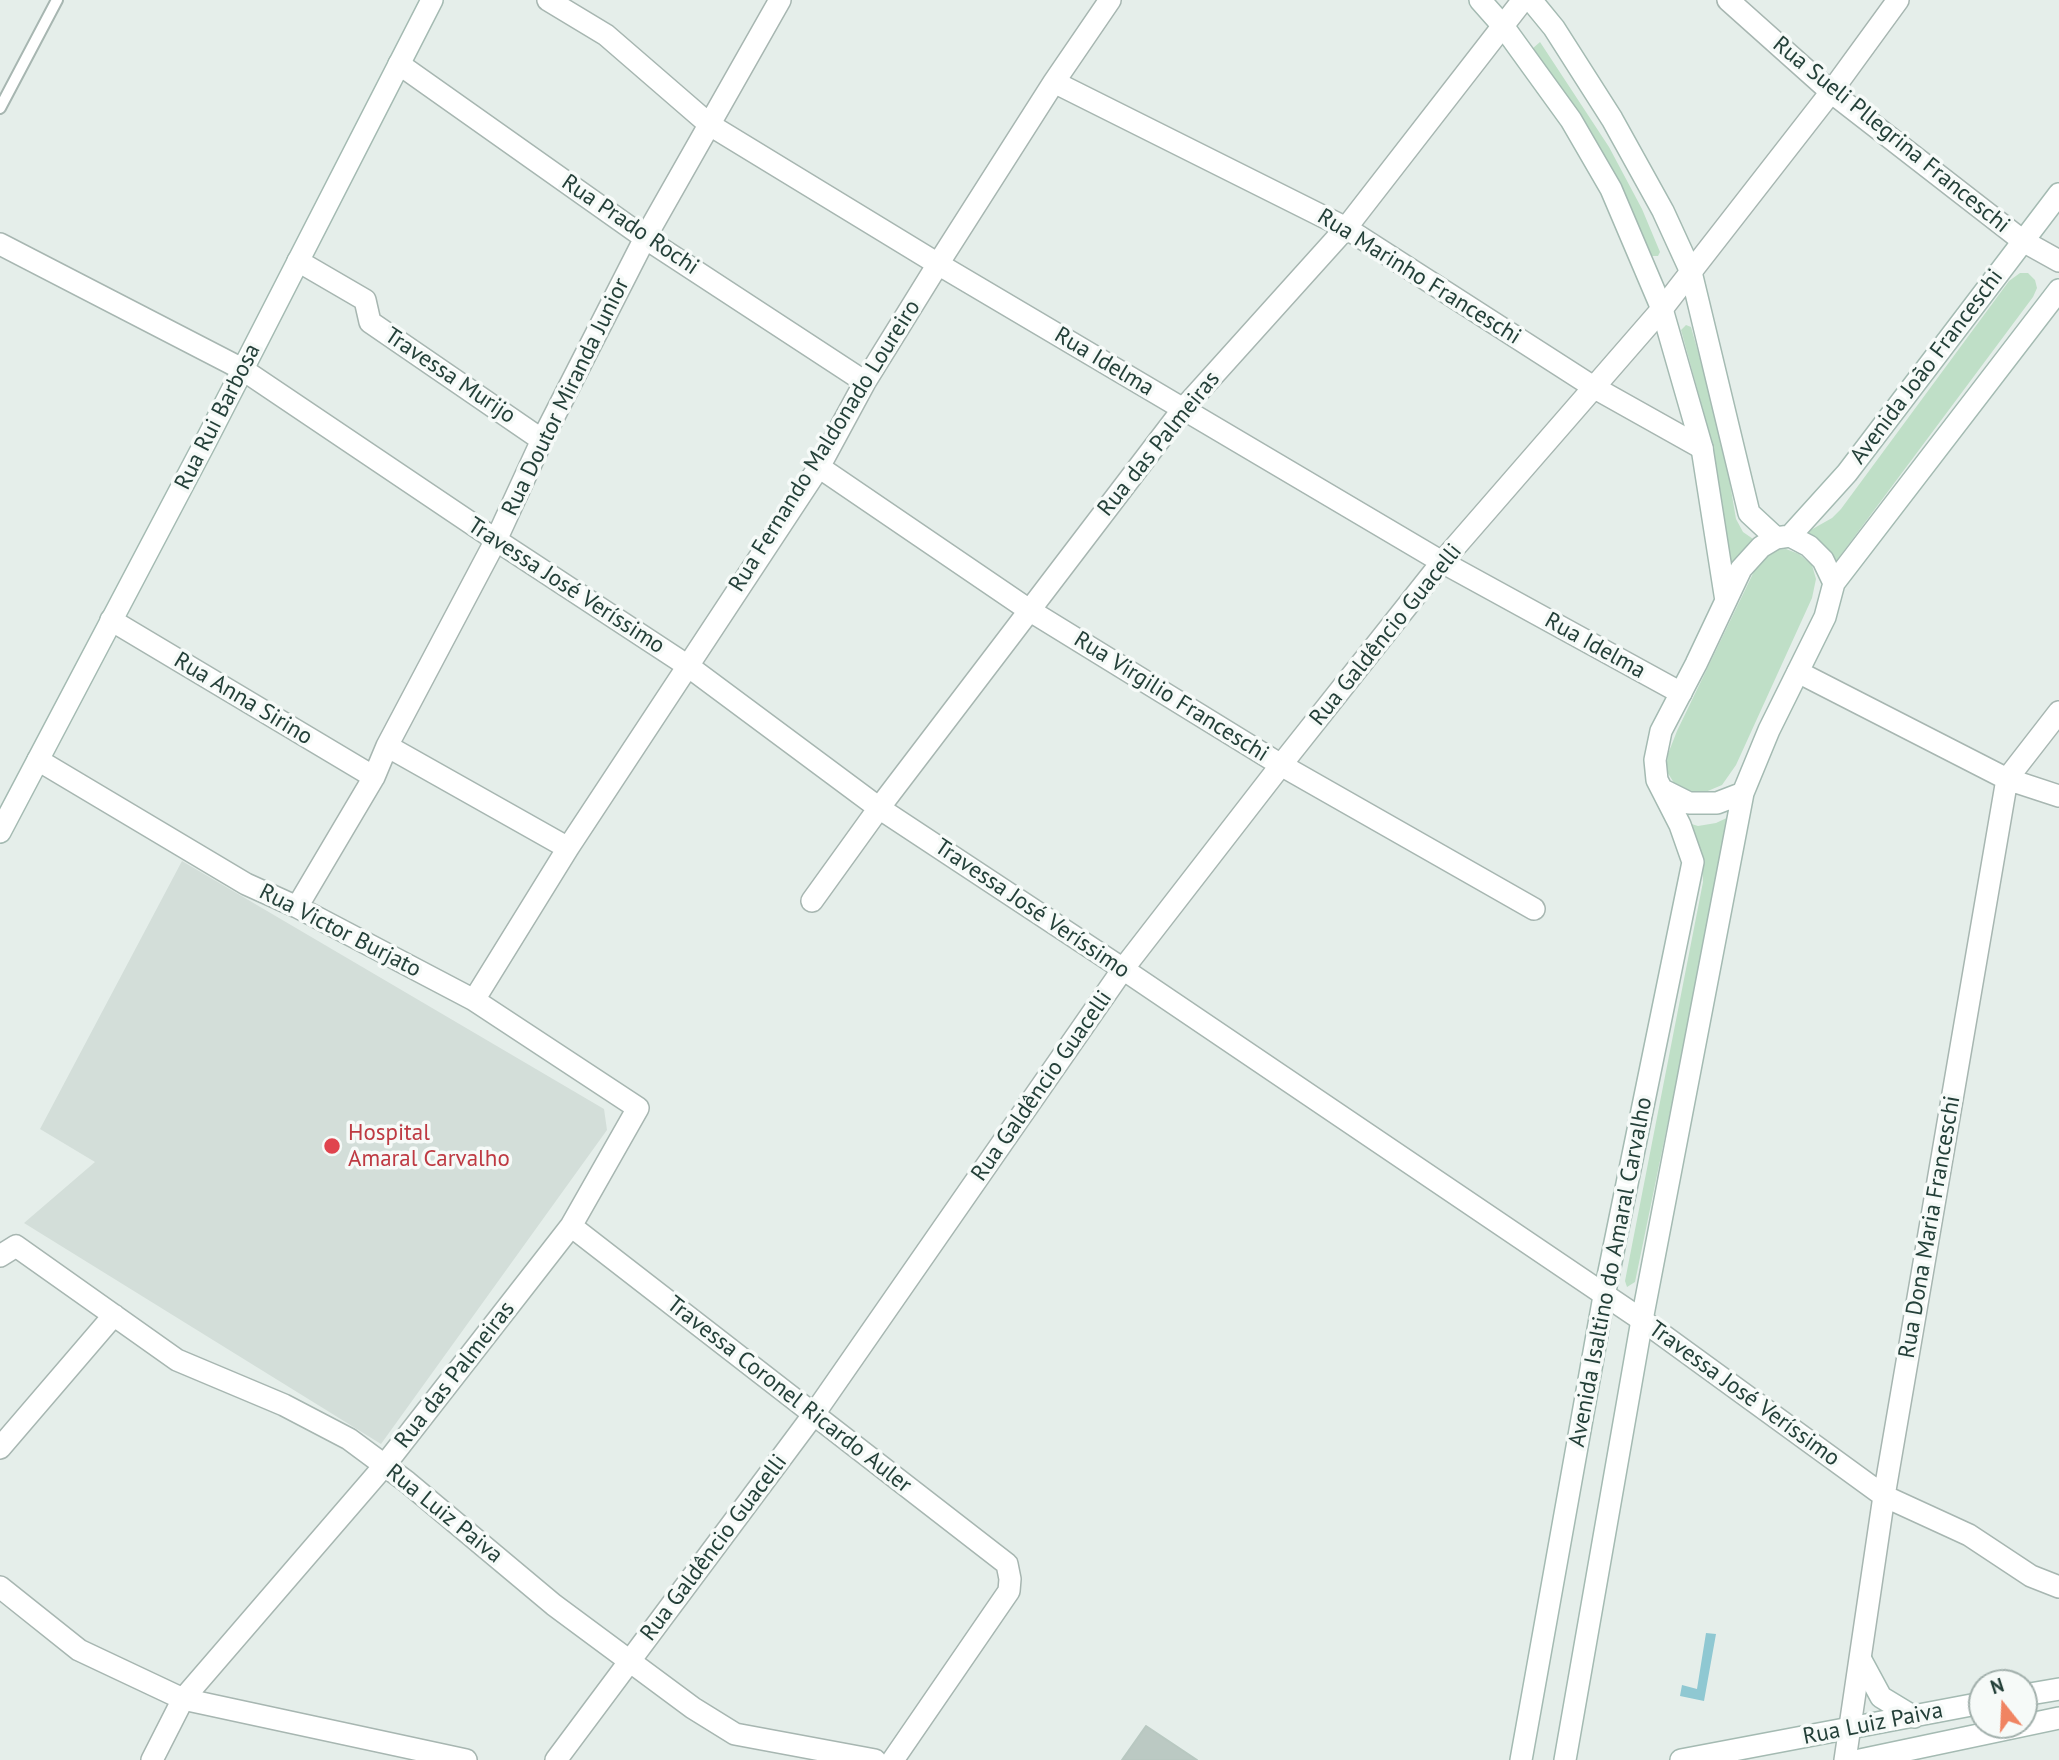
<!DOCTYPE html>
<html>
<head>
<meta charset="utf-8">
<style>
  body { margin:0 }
  #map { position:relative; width:2059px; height:1760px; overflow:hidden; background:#e5eeea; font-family:"PT Sans",sans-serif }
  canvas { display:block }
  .north { position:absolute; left:1968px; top:1669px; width:70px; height:70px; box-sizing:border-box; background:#f6faf8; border:2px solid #a2b0ac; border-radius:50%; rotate:342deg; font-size:19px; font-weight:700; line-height:28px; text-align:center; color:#244039 }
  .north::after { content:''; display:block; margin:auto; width:24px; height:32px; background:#f08462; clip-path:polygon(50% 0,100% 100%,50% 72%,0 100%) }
</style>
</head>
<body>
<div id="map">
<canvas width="2059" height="1760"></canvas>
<div class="north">N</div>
</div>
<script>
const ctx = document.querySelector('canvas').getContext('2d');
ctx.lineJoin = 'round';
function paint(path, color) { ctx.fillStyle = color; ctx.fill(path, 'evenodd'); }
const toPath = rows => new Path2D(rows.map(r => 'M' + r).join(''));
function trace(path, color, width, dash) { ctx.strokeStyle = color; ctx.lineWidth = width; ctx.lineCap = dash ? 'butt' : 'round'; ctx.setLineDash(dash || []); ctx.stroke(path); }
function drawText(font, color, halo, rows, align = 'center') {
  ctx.font = font + ' "PT Sans",sans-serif'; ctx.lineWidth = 7; ctx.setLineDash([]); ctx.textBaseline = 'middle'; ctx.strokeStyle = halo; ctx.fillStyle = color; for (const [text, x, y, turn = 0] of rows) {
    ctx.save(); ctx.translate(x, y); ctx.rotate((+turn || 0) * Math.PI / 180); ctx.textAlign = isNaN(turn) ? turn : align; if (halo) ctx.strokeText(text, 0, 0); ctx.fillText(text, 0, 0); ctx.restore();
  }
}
paint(toPath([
  [182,861,604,1109,607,1130,381,1444,24,1223,95,1162,40,1129]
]), '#d3ded9');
paint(toPath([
  [1540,42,1609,147,1642,209,1660,252,1658,256,1651,256,1607,163,1532,49],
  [2020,273,2028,273,2035,280,2037,288,2033,297,1834,564,1827,549,1809,534,1809,531,1832,518,1841,509,2009,281],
  [1686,325,1691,327,1715,411,1727,466,1736,519,1743,532,1756,541,1731,573,1711,439,1681,330],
  [1786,549,1799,554,1812,565,1816,579,1812,598,1736,765,1722,785,1703,793,1687,790,1674,783,1666,770,1668,754,1677,731,1760,559,1773,550],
  [1731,816,1635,1282,1627,1287,1625,1281,1703,882,1702,860,1688,823,1698,826,1716,823]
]), '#bfdfc7');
paint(toPath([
  [1706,1633,1716,1634,1704,1701,1680,1696,1682,1685,1697,1689]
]), '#8fc8d2');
const building = toPath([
  [1146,1726,1197,1760,1122,1760,1146,1726]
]);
paint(building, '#bbc9c3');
trace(building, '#b8c8c1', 2);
const lane = toPath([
  [0,108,57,0]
]);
const street = toPath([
  [548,0,606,35,710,125,938,264,1442,562,1681,693],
  [1728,0,1831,92,2023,241,2059,261],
  [399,64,645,238,865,382],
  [1054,82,1346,228,1595,388,1702,448],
  [0,244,242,369,496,540,688,666,879,808,1123,969,1642,1320,1884,1496,1969,1535,2031,1576,2059,1587],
  [298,261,365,300,370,322,542,440],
  [819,467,1029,610,1281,765,1534,909],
  [111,620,374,777],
  [1798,672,2007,779,2059,796],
  [387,746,568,848],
  [38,760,246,884,297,907,474,1000,638,1108,571,1226,384,1466,183,1699,152,1760],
  [812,901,879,808,1183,409,1346,228,1523,0],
  [297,907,374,777,387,746,496,540,542,440,645,238,780,0],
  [474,1000,568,848,819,467,865,382,938,264,1054,82,1110,0],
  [571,1226,1007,1564,1010,1579,1009,1591,893,1760],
  [0,1256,16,1246,177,1360,284,1405,349,1439,407,1482,554,1605,693,1708,735,1734,875,1760],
  [0,1448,114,1315],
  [0,1587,79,1650,183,1699,466,1760],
  [556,1760,814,1414,1123,969,1281,765,1442,562,1662,309,1831,92,1898,0],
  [1845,1760,1884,1496,2007,779,2059,712]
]);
const secondary = toPath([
  [1480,0,1503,26,1571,120,1611,189,1662,309,1702,448,1726,601],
  [1531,0,1554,28,1612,119,1663,211,1691,272,1749,513,1776,538],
  [1790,536,1847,473,2059,194],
  [1834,583,2059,290],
  [1663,790,1689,803,1717,803,1743,793],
  [0,832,206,441,432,0],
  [1861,1660,1881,1697,1914,1717],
  [2024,1695,2059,1689],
  [1521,1760,1604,1296,1693,862,1680,825,1657,780,1655,760,1661,731,1696,664,1741,569,1761,547,1776,538,1790,536,1809,546,1823,560,1834,583,1825,617,1769,730,1743,793,1642,1320,1565,1760],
  [1681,1760,1982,1703],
  [1860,1760,2059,1718]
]);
trace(lane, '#a7b6b1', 14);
trace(street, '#a7b6b1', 24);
trace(secondary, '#a4bab2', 24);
trace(lane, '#fff', 10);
trace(street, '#fff', 21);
trace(secondary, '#fff', 21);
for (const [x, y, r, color] of [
  [332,1146,9,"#e0444e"]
]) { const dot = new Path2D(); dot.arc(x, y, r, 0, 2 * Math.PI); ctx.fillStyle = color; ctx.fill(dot); trace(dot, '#f6faf8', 2.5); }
drawText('23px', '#244039', '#f6faf8', [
  ["Rua Sueli Pllegrina Franceschi",1891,135,39],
  ["Rua Prado Rochi",630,225,34],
  ["Rua Marinho Franceschi",1419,277,32],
  ["Rua Idelma",1104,362,31],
  ["Avenida João Franceschi",1927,367,-53],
  ["Travessa Murijo",450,376,34],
  ["Rua Doutor Miranda Junior",566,397,-64],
  ["Rua Rui Barbosa",218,417,-63],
  ["Rua das Palmeiras",1159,444,-51],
  ["Rua Fernando Maldonado Loureiro",825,446,-58],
  ["Travessa José Veríssimo",566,586,33],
  ["Rua Galdêncio Guacelli",1386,635,-51],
  ["Rua Idelma",1595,646,29],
  ["Rua Virgilio Franceschi",1171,697,32],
  ["Rua Anna Sirino",243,699,31],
  ["Travessa José Veríssimo",1032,909,34],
  ["Rua Victor Burjato",340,931,27],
  ["Rua Galdêncio Guacelli",1042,1086,-55],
  ["Rua Dona Maria Franceschi",1930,1227,-80],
  ["Avenida Isaltino do Amaral Carvalho",1611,1272,-79],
  ["Rua das Palmeiras",455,1375,-52],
  ["Travessa José Veríssimo",1744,1394,36],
  ["Travessa Coronel Ricardo Auler",789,1395,38],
  ["Rua Luiz Paiva",444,1514,39],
  ["Rua Galdêncio Guacelli",714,1548,-53],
  ["Rua Luiz Paiva",1873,1724,-11]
]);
drawText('23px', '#be3a42', '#f6faf8', [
  ["Hospital",348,1133],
  ["Amaral Carvalho",348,1159]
], 'left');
</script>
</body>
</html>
